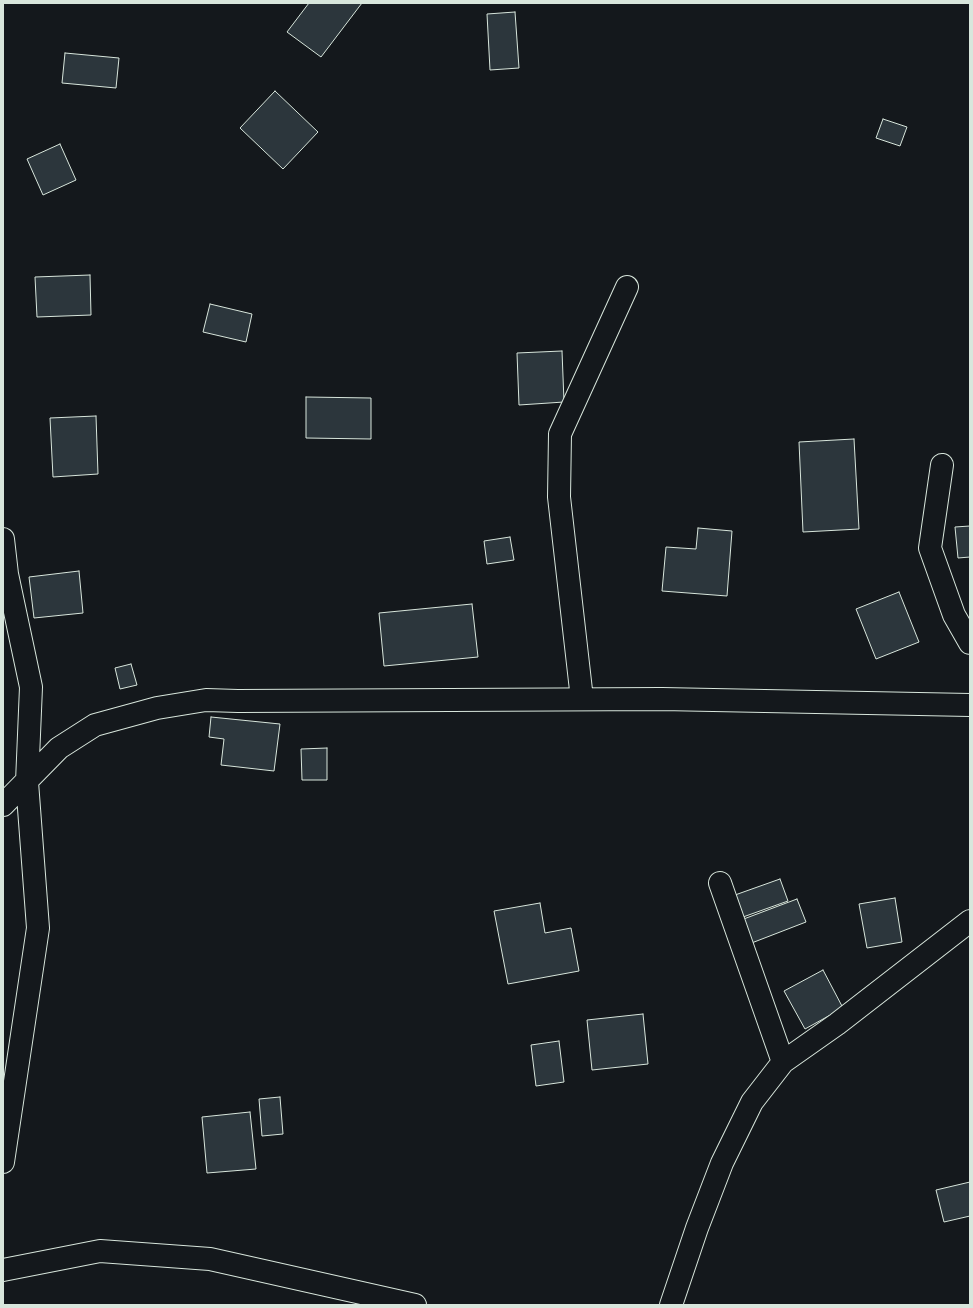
<!DOCTYPE html>
<html>
<head>
<meta charset="utf-8">
<style>
  body { margin:0 }
  #map { position:relative; width:973px; height:1308px; overflow:hidden; background:#14181c; font-family:Rubik,sans-serif }
  canvas { display:block }
  .frame { position:absolute; inset:0; border:4px solid #d8e6dc; pointer-events:none }
</style>
</head>
<body>
<div id="map">
<canvas width="973" height="1308"></canvas>
<div class="frame"></div>
</div>
<script>
const ctx = document.querySelector('canvas').getContext('2d');
ctx.lineJoin = 'round';
function paint(path, color) { ctx.fillStyle = color; ctx.fill(path, 'evenodd'); }
const toPath = rows => new Path2D(rows.map(r => 'M' + r).join(''));
function trace(path, color, width, dash) { ctx.strokeStyle = color; ctx.lineWidth = width; ctx.lineCap = dash ? 'butt' : 'round'; ctx.setLineDash(dash || []); ctx.stroke(path); }
const building = toPath([
  [309,3,362,3,321,57,287,32,309,3],
  [515,12,519,68,490,70,487,14,515,12],
  [65,53,119,58,116,88,62,83,65,53],
  [275,91,318,132,283,169,240,128,275,91],
  [883,119,907,127,900,146,876,138,883,119],
  [60,144,76,180,43,195,27,159,60,144],
  [90,275,91,315,37,317,35,277,90,275],
  [210,304,252,314,246,342,203,332,210,304],
  [562,351,564,402,519,405,517,353,562,351],
  [306,397,371,398,371,439,306,438,306,397],
  [96,416,98,474,53,477,50,418,96,416],
  [854,439,859,529,803,532,799,442,854,439],
  [970,526,970,557,958,558,955,527,970,526],
  [698,528,732,531,727,596,662,591,666,547,696,549,698,528],
  [510,537,514,560,487,564,484,541,510,537],
  [79,571,83,613,34,618,29,577,79,571],
  [899,592,919,642,876,659,856,609,899,592],
  [472,604,478,657,384,666,379,613,472,604],
  [131,664,137,685,120,689,115,668,131,664],
  [211,717,280,724,274,771,221,765,224,739,209,737,211,717],
  [327,748,327,780,302,780,301,749,327,748],
  [780,879,788,901,743,917,735,895,780,879],
  [895,898,902,942,867,948,859,904,895,898],
  [797,899,806,922,749,944,741,920,797,899],
  [540,903,545,933,571,928,579,971,508,984,494,911,540,903],
  [823,970,843,1008,805,1029,784,991,823,970],
  [643,1014,648,1064,592,1070,587,1020,643,1014],
  [559,1041,564,1082,536,1086,531,1045,559,1041],
  [280,1097,283,1134,262,1136,259,1099,280,1097],
  [250,1112,256,1169,207,1173,202,1117,250,1112],
  [970,1182,970,1216,944,1222,936,1190,970,1182]
]);
paint(building, '#2c363c');
trace(building, '#d8e6dc', 1);
const minor = toPath([
  [942,465,930,548,954,615,970,643],
  [3,539,7,574,31,687,27,782,38,928,3,1162],
  [582,699,559,497,560,434,627,287],
  [3,805,59,748,95,725,157,708,206,700,238,701,662,699,970,705],
  [720,883,783,1062],
  [3,1270,100,1251,210,1259,415,1305],
  [671,1305,697,1228,722,1163,752,1102,783,1062,837,1024,970,921]
]);
trace(minor, '#d8e6dc', 24);
trace(minor, '#14181c', 22);
</script>
</body>
</html>
